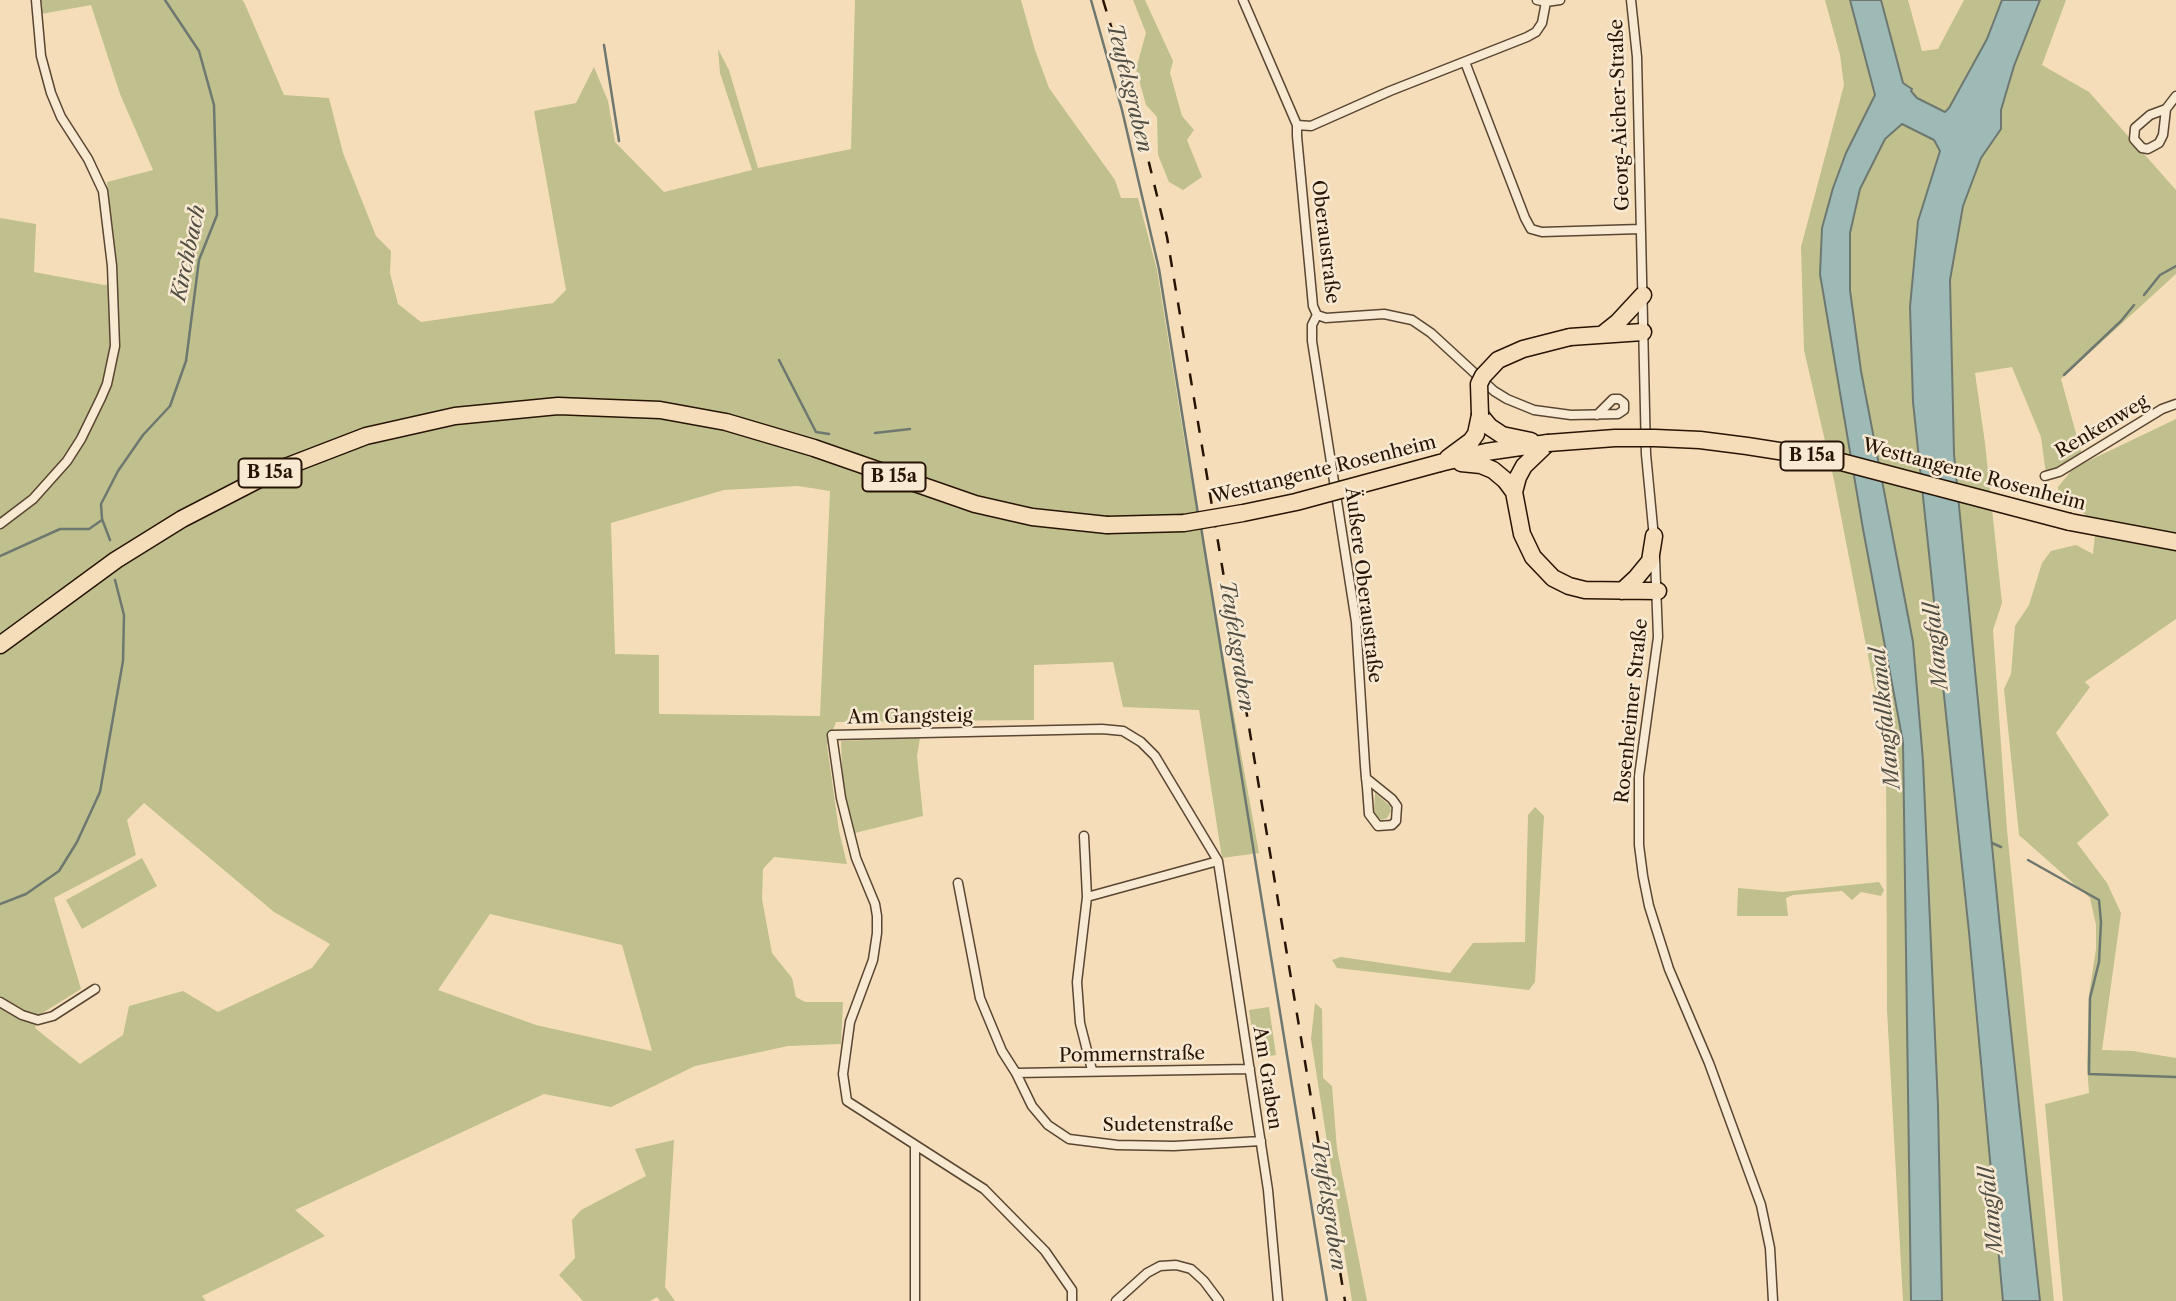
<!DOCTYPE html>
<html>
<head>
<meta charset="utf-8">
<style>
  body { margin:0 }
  canvas { display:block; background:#f5ddb9 }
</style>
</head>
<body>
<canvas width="2176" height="1301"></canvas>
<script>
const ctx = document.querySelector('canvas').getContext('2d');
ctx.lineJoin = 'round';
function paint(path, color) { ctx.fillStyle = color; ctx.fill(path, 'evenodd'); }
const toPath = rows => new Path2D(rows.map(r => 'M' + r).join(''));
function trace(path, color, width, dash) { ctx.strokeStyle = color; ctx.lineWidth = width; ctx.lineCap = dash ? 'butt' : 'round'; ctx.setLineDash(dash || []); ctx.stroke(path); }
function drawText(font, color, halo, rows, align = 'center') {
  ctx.font = font + ' "Libre Caslon Text",serif'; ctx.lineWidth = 5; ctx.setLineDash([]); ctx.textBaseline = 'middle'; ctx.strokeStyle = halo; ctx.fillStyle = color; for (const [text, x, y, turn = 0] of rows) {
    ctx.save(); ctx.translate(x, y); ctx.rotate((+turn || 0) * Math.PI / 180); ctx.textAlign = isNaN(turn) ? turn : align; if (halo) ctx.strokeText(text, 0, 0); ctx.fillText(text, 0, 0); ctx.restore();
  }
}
paint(toPath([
  [39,0,242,0,244,2,284,95,329,98,343,153,376,236,391,251,390,273,398,304,421,322,553,303,566,290,534,111,576,103,594,67,608,101,615,142,664,192,752,170,720,73,718,49,729,70,758,168,851,149,855,0,1021,0,1035,50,1049,88,1115,180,1121,198,1138,198,1157,270,1186,450,1259,853,1222,858,1199,710,1123,707,1113,662,1034,665,1034,720,836,722,827,745,839,831,847,864,774,857,763,869,762,899,772,953,792,978,796,997,805,1002,843,1002,841,1044,788,1046,695,1066,611,1107,544,1094,295,1210,325,1236,202,1296,206,1301,0,1301,0,218,36,224,34,272,104,285,112,284,107,182,153,170,120,94,91,5,41,14],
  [798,486,830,491,820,716,659,714,659,655,615,654,611,523,724,490],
  [144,803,274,912,330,944,312,968,218,1012,183,991,129,1006,123,1035,80,1064,35,1028,41,1014,81,989,54,898,136,855,127,820],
  [490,914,622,945,652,1051,536,1025,438,990],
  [1133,0,1145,0,1173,61,1170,73,1182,116,1194,130,1187,140,1202,177,1183,190,1169,182,1158,155,1157,117,1146,105,1136,69,1146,33],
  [1825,0,1908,0,1922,51,1938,49,1964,0,2066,0,2042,65,2089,92,2176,190,2176,274,2061,379,2082,455,2046,474,2041,437,2012,367,1975,373,1985,443,2002,603,1993,630,2007,830,2054,1301,1903,1301,1887,1010,1886,749,1834,480,1804,350,1801,247,1844,85,1840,55],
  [2176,419,2176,619,2085,682,2090,687,2056,733,2109,815,2077,843,2107,883,2121,913,2102,1050,2133,1051,2176,1058,2176,1301,2063,1301,2045,1104,2089,1093,2087,1066,2089,995,2096,949,2096,925,2090,898,2019,835,2004,689,2011,674,2015,626,2029,605,2042,563,2051,551,2076,545,2093,554,2096,524,2082,512,2059,500,2058,487,2071,471,2084,463],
  [920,738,917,756,923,816,855,833,843,791,841,741],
  [1375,793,1390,806,1391,811,1387,818,1382,820,1377,818,1374,813],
  [1535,807,1544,816,1535,982,1529,990,1337,968,1332,960,1341,957,1450,973,1473,943,1525,942,1528,815],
  [142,858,157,886,82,929,66,900],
  [1879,882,1884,890,1881,896,1861,892,1852,900,1842,891,1793,895,1786,898,1788,916,1737,916,1738,888,1782,892],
  [1315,1003,1322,1009,1323,1078,1332,1086,1337,1149,1367,1301,1352,1301,1311,1039],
  [1269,1007,1276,1055,1256,1058,1249,1010],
  [674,1140,665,1287,675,1301,660,1301,657,1297,650,1301,583,1301,559,1275,575,1258,572,1220,581,1210,646,1176,635,1149]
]), '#bfc08d');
const water = toPath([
  [1850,0,1881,0,1903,83,1912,89,1911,91,1917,98,1945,112,1949,108,1987,39,2002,0,2040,0,2014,66,2001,110,2001,129,1981,158,1963,206,1950,280,1954,454,2000,928,2040,1301,2003,1301,1969,932,1913,402,1910,307,1918,221,1940,151,1934,140,1902,124,1885,139,1860,189,1850,233,1850,290,1861,371,1913,642,1923,761,1938,1106,1942,1301,1911,1301,1903,742,1863,529,1820,274,1822,228,1833,188,1846,153,1875,95,1850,0]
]);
paint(water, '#9ebab7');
trace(water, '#6e7870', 2);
trace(toPath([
  [1091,0,1122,110,1159,269,1198,514],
  [604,45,619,141],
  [2144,295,2160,275,2176,266],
  [779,360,816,432,829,434],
  [2064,375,2121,321,2134,305],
  [875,433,910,429],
  [1201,527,1327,1301],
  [110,540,102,519,101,504,118,471,143,435,170,406,186,361,199,260,217,215,214,105,199,51,165,0],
  [0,556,60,529,89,529,102,520],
  [1992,843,2001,847],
  [2028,860,2099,900,2101,922,2099,962,2090,998,2089,1074,2176,1077],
  [0,904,26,894,59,871,77,842,100,792,123,661,124,615,115,580]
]), '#6e7870', 2.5);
const street = toPath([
  [1243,0,1297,125,1297,136,1313,306,1317,315,1326,318,1384,314,1412,320,1431,333,1494,391,1507,399,1534,410,1571,415,1618,414,1624,410,1624,403,1619,399,1613,399,1597,415],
  [1537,0,1546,2,1560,0],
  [1631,0,1637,57,1646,454,1654,538],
  [1465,62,1525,218,1531,229,1542,232,1640,229],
  [2166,109,2163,135,2159,143,2148,149,2142,148,2134,139,2135,128,2150,115,2166,109],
  [2166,109,2176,96],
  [1297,125,1311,126,1390,91,1527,37,1536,32,1542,23,1546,2],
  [1317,315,1312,325,1312,341,1356,622,1365,766,1366,778,1367,787,1369,814,1378,826,1392,825,1396,821,1397,806,1392,799,1366,778],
  [2045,476,2059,472,2162,409,2176,404],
  [0,524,33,499,67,461,81,439,101,398,107,384,115,346,112,266,103,191,88,159,61,117,51,93,41,56,36,0],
  [1655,558,1658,637,1639,776,1639,845,1643,876,1649,906,1669,969,1709,1063,1761,1205,1770,1248,1773,1301],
  [1084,836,1087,897],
  [958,883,980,998,1002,1051,1016,1073,1032,1106,1048,1125,1069,1139,1117,1145,1174,1146,1261,1141],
  [0,1002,22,1015,38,1020,53,1016,95,989],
  [1092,1070,1080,1023,1077,982,1087,897,1218,861],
  [1016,1073,1250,1069],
  [915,1145,915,1301],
  [1072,1301,1072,1290,1045,1251,984,1189,847,1101,843,1074,850,1022,873,960,877,933,877,916,875,904,856,858,841,798,832,735,1102,729,1123,731,1141,742,1155,756,1218,861,1268,1190,1278,1301],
  [1116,1301,1147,1273,1160,1266,1176,1265,1191,1269,1204,1281,1219,1301]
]);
const highway = toPath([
  [1603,334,1618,322,1643,295],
  [1570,337,1643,332],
  [1480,415,1490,427,1502,435,1531,441],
  [1548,443,1524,466,1518,477,1514,492,1522,534,1533,557,1553,578,1569,586,1585,590,1658,591],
  [1448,458,1471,441,1476,434,1480,415],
  [1440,463,1486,452,1548,443],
  [1461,463,1481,465,1493,470,1505,480,1514,492],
  [2070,522,2176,542],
  [1622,591,1636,578,1650,561,1654,536],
  [0,645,116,560,182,519,275,471,366,436,455,416,558,406,660,410,726,422,814,448,975,504,1032,517,1107,525]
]);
trace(street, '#5a4632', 11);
trace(highway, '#271405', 19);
trace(street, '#f8e9d2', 8);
trace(highway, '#f5ddb9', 16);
trace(toPath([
  [1103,0,1135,105,1167,237,1345,1301]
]), '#271405', 2.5, [12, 12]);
const highwayBridge = toPath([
  [1480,415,1479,384,1483,376,1498,360,1523,349,1570,337],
  [1548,443,1615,438,1655,438,1700,440,1747,446,1830,459,2070,522],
  [1107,525,1184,523,1243,513,1296,502,1440,463]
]);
trace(highwayBridge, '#271405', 19, []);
trace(highwayBridge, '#f5ddb9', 16);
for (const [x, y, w] of [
  [1812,456,63],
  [270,473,63],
  [894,477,63]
]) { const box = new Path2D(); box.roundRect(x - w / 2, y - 14.5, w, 29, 5); ctx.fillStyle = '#f8e9d2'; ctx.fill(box); trace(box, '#271405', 2); }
drawText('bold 18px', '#271405', null, [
  ["B 15a",1812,456],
  ["B 15a",270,473],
  ["B 15a",894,477]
]);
drawText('19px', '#271405', '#f8e9d2', [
  ["Georg-Aicher-Straße",1620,115,-92],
  ["Oberaustraße",1325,242,83],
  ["Renkenweg",2102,427,-31],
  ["Westtangente Rosenheim",1324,470,-14],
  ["Westtangente Rosenheim",1974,475,15],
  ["Äußere Oberaustraße",1363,585,83],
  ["Rosenheimer Straße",1632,711,-84],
  ["Am Gangsteig",910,717,-1],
  ["Pommernstraße",1132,1055,-1],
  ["Am Graben",1267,1078,81],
  ["Sudetenstraße",1168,1126]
]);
drawText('italic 21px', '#514e43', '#f8e9d2', [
  ["Teufelsgraben",1129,88,76],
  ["Kirchbach",189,253,-78],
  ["Teufelsgraben",1236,646,81],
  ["Mangfall",1937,646,-96],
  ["Mangfallkanal",1886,718,-96],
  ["Teufelsgraben",1328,1205,81],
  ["Mangfall",1992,1210,-96]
]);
</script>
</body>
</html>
